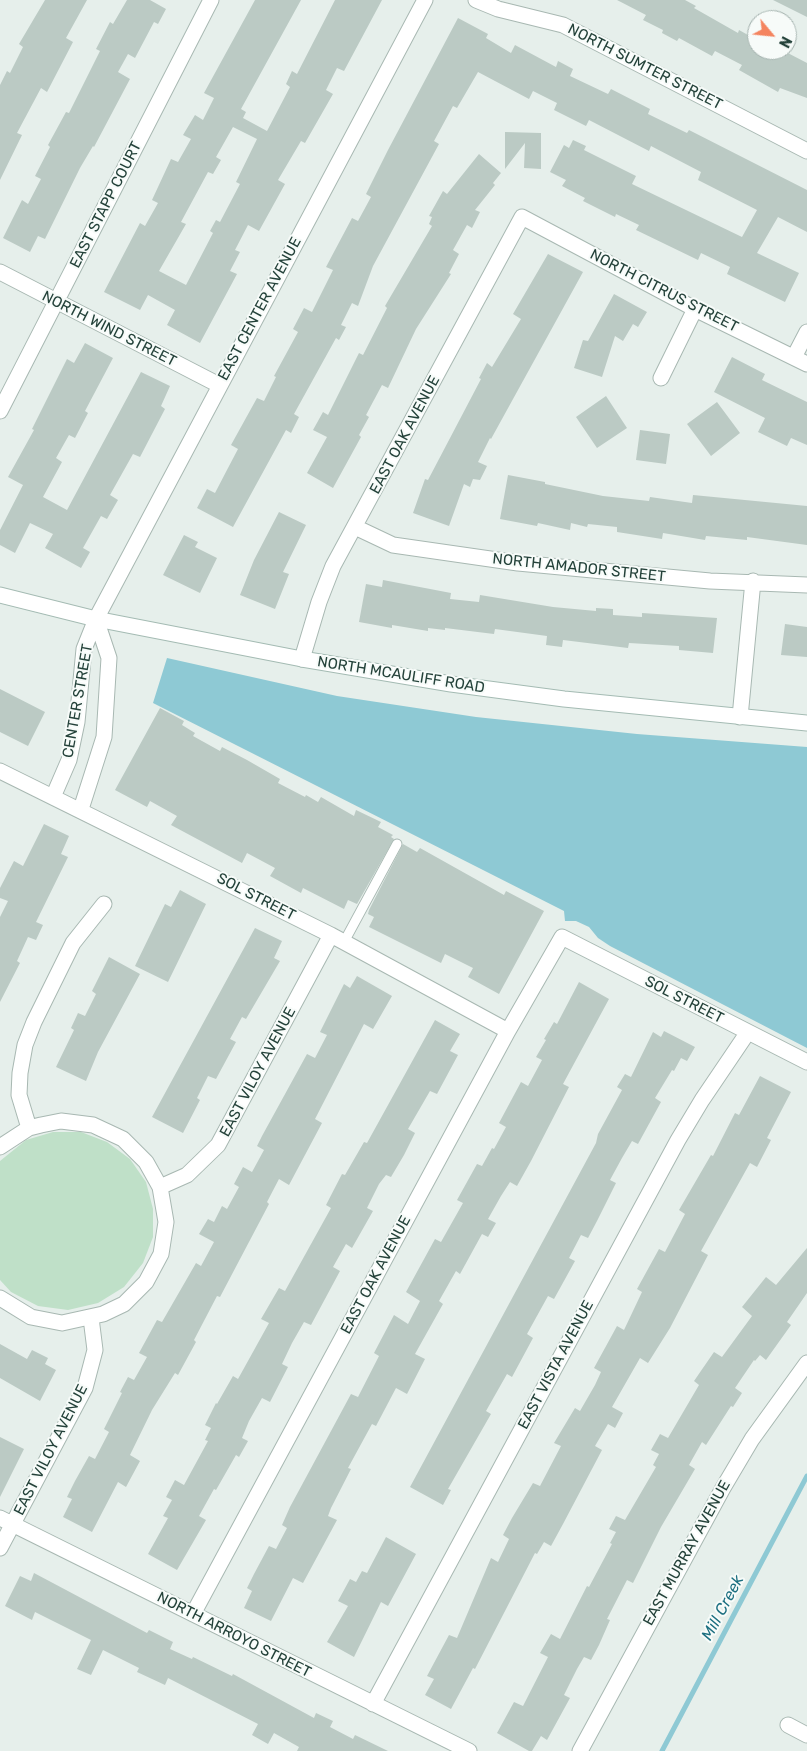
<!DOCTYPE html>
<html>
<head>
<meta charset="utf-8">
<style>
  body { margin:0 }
  #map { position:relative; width:807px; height:1751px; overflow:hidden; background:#e6efeb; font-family:Rubik,sans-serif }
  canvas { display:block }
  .north { position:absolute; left:747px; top:10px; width:50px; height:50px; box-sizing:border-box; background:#f7fbf9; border:1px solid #a3b1ad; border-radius:50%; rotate:118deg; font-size:14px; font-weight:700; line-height:20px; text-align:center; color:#24423a }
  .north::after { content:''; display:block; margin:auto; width:18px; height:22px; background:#f4845f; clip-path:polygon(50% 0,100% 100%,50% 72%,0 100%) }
</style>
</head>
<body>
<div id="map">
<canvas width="807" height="1751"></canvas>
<div class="north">N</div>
</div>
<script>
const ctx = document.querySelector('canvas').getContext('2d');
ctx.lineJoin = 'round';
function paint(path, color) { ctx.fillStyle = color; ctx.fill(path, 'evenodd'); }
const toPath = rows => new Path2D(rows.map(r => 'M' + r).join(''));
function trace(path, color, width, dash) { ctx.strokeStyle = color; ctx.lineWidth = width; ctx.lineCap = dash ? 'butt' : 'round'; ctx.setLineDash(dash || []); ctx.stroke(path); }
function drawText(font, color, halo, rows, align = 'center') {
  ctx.font = font + ' Rubik,sans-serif'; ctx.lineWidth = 4; ctx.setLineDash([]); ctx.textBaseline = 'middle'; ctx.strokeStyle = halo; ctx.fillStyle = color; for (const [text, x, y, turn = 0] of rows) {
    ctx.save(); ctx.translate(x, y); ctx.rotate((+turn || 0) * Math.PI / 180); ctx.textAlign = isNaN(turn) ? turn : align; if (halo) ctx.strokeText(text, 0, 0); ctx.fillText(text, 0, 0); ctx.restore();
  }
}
paint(toPath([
  [53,1132,81,1132,107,1142,130,1159,146,1182,153,1209,153,1237,143,1263,124,1287,98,1303,68,1310,38,1306,11,1292,0,1280,0,1161,26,1140]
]), '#bfe0c8');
paint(toPath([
  [167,658,337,696,476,717,637,734,807,747,807,1048,610,946,598,938,589,927,576,921,565,921,564,911,153,703]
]), '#8ec9d4');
trace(toPath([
  [662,1751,807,1476]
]), '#8ec9d4', 5);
paint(toPath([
  [45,0,87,0,66,38,73,42,47,92,41,88,17,133,22,135,0,180,0,85,7,71,10,73,23,47,19,44],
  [127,0,150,0,166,9,158,24,154,22,135,58,128,54,118,72,130,79,94,147,93,146,80,168,45,239,38,236,30,252,3,238,22,200,28,204,41,179,35,176,50,147,48,145,66,112,69,113,100,51,96,49,110,22,113,24],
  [255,0,301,0,241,109,246,112,243,118,267,131,290,87,286,84,292,71,297,74,335,0,382,0,344,71,337,68,326,90,333,94,305,143,301,141,278,180,285,184,259,231,248,225,235,250,240,252,230,271,237,274,200,343,167,325,175,310,148,295,140,310,104,292,140,223,145,226,158,203,152,200,171,159,178,162,191,139,183,135,195,115,203,120,214,98,204,93],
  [233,127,257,139,236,182,240,184,220,222,216,220,210,231,213,233,186,285,159,271,186,224,181,222,208,172,213,174,221,160,216,157],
  [617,0,685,0,696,6,694,8,738,33,739,30,757,40,757,50,782,50,807,63,807,98,780,88,778,92,739,70,742,65,715,51,712,56,679,38,677,41,662,33,663,30,643,20,646,15],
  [773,0,807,0,807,17],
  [458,18,488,34,486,38,511,53,515,45,556,67,558,61,573,69,570,76,608,94,611,89,650,109,648,114,687,133,689,130,807,190,807,232,778,217,757,253,799,273,785,302,727,274,730,267,701,253,698,260,636,230,639,225,616,214,615,217,583,201,585,198,562,186,566,180,550,172,564,145,569,148,573,140,586,146,584,150,636,176,632,184,742,237,757,210,698,180,701,172,651,146,649,151,589,120,586,126,554,110,557,103,533,91,529,99,478,72,457,108,453,106,434,141,439,144,373,266,358,306,352,303,341,325,346,327,339,340,336,338,294,414,299,417,291,433,286,430,233,527,197,508,207,489,215,493,228,468,238,449,231,445,257,398,264,401,276,377,274,376,298,332,293,329,304,308,312,312,333,270,326,267,352,218,358,221,371,197,366,194,388,150],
  [505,132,541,133,541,169,524,168,525,143,505,169],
  [479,154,501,173,493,183,495,185,475,210,480,212,472,228,467,225,453,250,459,254,449,273,451,274,416,329,388,388,382,385,366,415,369,417,359,435,361,437,333,488,307,473,327,437,313,430,323,412,328,415,359,353,363,355,387,308,385,306,432,226,429,224,432,217,429,216,443,191,447,194],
  [548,254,583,272,491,439,490,438,478,462,487,466,480,480,473,479,470,487,464,484,449,526,413,513,425,479,428,480,481,379,479,378,487,363,492,367,521,319,513,314],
  [614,294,647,312,638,327,633,324,623,341,615,336,602,377,574,368,583,340,588,341],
  [85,343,113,358,85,411,88,413,75,438,69,435,56,458,62,462,43,497,67,510,141,372,170,386,161,406,165,409,140,457,133,454,110,495,118,500,107,519,101,516,83,548,90,552,81,568,45,548,53,534,30,523,15,553,0,545,0,530,23,485,8,477,34,430,32,429,67,359,74,363],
  [732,357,765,374,762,380,807,402,807,445,791,438,787,446,758,432,765,418,714,392],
  [606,396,627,428,597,448,576,417],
  [717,402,740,433,711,456,687,424],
  [640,430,670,434,666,464,636,460],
  [508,475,545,482,545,484,603,496,649,501,650,497,692,503,693,495,807,506,807,545,747,537,747,540,706,536,705,540,663,533,662,539,617,532,617,527,588,524,587,527,571,523,570,530,538,523,537,526,500,519],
  [279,512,306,525,283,572,289,574,275,609,240,595,254,560],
  [184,535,198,542,195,547,217,558,200,593,163,575],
  [383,580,451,593,450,599,479,602,480,595,553,607,596,611,596,608,613,609,613,615,642,617,642,613,717,618,713,653,679,650,679,646,629,643,628,648,563,640,562,647,546,645,547,636,495,629,494,634,445,628,445,630,428,628,428,631,392,625,392,628,359,622,366,584,382,587],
  [785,624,807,627,807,657,781,655],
  [0,689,45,712,28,746,0,732],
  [160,708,184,721,182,725,195,733,193,736,220,751,222,747,247,760,280,779,278,783,305,797,306,795,318,802,321,797,354,816,356,810,381,822,378,827,393,835,391,837,394,839,357,904,348,900,344,909,303,888,301,893,270,876,275,868,247,853,242,863,171,825,177,816,150,801,147,807,115,790],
  [44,824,69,836,61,854,68,857,36,922,43,925,36,940,28,937,17,961,20,963,0,1002,0,917,8,901,0,898,0,888,14,861,23,866],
  [403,844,417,852,420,848,504,895,506,891,544,911,499,994,468,977,473,968,445,954,441,963,369,927,374,917,368,914,369,910],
  [180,890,206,904,168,982,135,966,165,904,171,907],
  [255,928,282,941,274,958,280,961,246,1019,242,1017,230,1039,236,1042,216,1079,208,1076,197,1098,200,1100,183,1133,152,1117],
  [109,957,140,974,98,1052,86,1081,56,1067,74,1030,71,1028,78,1013,85,1016,96,994,92,991],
  [357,976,392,996,373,1029,364,1024,315,1119,322,1123,289,1185,279,1179,267,1202,269,1204,220,1297,217,1296,194,1340,196,1342,178,1375,175,1373,152,1410,130,1455,140,1461,126,1487,118,1482,92,1532,63,1517,72,1499,67,1497,75,1481,89,1456,95,1459,109,1432,104,1429,122,1393,120,1392,128,1377,134,1380,147,1357,139,1353,157,1320,162,1322,196,1263,201,1266,214,1242,199,1234,208,1219,214,1222,222,1206,227,1209,239,1187,234,1184,243,1167,252,1172,264,1150,257,1146,262,1136,307,1054,315,1058,327,1035,320,1032,344,984,350,988],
  [579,982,609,999,563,1084,569,1087,531,1161,517,1186,510,1182,501,1196,488,1219,496,1223,488,1237,482,1234,460,1274,456,1271,439,1301,443,1304,415,1354,425,1359,407,1394,396,1388,376,1426,372,1424,348,1468,351,1469,331,1508,328,1516,337,1520,303,1583,293,1578,271,1621,244,1608,252,1591,247,1588,254,1574,269,1546,276,1549,287,1528,282,1525,290,1507,351,1394,358,1397,379,1356,374,1353,394,1315,408,1324,420,1301,406,1292,435,1239,441,1242,463,1203,457,1200,477,1164,482,1166,492,1148,494,1149,506,1127,499,1123,521,1082,528,1086,542,1060,536,1057,546,1040,544,1039,554,1022,557,1024],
  [435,1020,460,1034,450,1051,458,1055,437,1094,430,1091,408,1129,415,1133,404,1155,391,1177,386,1175,379,1184,367,1208,373,1211,352,1248,346,1244,333,1267,340,1271,311,1325,304,1322,292,1343,282,1364,288,1367,270,1402,262,1398,249,1421,242,1438,248,1441,239,1457,236,1455,216,1490,214,1489,199,1516,206,1520,177,1570,148,1554,168,1518,163,1516,172,1500,166,1497,175,1480,184,1485,208,1441,205,1440,211,1428,205,1425,216,1403,217,1404,233,1376,238,1379,269,1323,261,1319,279,1288,285,1291,331,1208,326,1205,342,1174,345,1175,364,1142,367,1143],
  [664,1031,695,1047,687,1061,681,1058,674,1071,672,1070,655,1098,661,1102,638,1144,632,1141,622,1158,610,1180,616,1183,597,1221,588,1238,581,1235,569,1258,575,1261,554,1299,548,1296,527,1334,533,1338,512,1377,507,1374,486,1411,491,1414,448,1489,451,1490,443,1505,410,1487,596,1143,598,1134,622,1090,617,1087,625,1074,631,1077,653,1032,661,1037],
  [760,1076,791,1092,767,1138,771,1140,757,1167,750,1163,701,1251,708,1255,670,1328,648,1363,640,1358,612,1407,623,1413,615,1428,608,1424,595,1446,602,1450,563,1524,551,1546,544,1542,537,1554,535,1553,475,1669,473,1668,451,1709,425,1695,434,1679,427,1676,449,1635,457,1638,491,1558,498,1562,509,1539,503,1535,512,1518,533,1483,540,1486,561,1446,554,1443,575,1408,580,1411,595,1385,601,1372,594,1368,617,1326,624,1330,642,1292,637,1289,659,1249,665,1252,685,1214,679,1210,711,1155,713,1156,735,1113,739,1115],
  [807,1248,807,1293,787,1322,791,1325,766,1360,760,1355,755,1361,754,1360,735,1388,742,1393,733,1407,731,1406,706,1445,702,1442,689,1465,695,1469,661,1527,633,1583,627,1580,607,1619,610,1620,599,1645,591,1660,584,1657,577,1669,564,1695,570,1698,547,1740,541,1736,532,1751,529,1751,497,1733,514,1702,523,1706,548,1657,540,1653,551,1634,560,1639,587,1586,589,1587,612,1544,610,1543,616,1532,609,1529,616,1516,625,1520,656,1467,653,1465,659,1454,651,1450,660,1434,668,1438,699,1385,694,1381,714,1352,722,1357,752,1316,742,1307,766,1277,776,1285],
  [0,1344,27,1359,32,1350,48,1358,45,1364,56,1370,40,1401,0,1378],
  [0,1437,24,1449,0,1497],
  [386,1537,416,1554,388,1606,381,1602,354,1657,327,1642,348,1606,338,1601,350,1579,356,1582,362,1571,367,1573],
  [34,1573,147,1633,149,1630,173,1642,170,1649,192,1659,193,1657,232,1676,233,1674,314,1718,316,1713,333,1721,330,1727,353,1739,355,1735,388,1751,297,1751,299,1747,274,1733,268,1744,252,1735,258,1724,168,1678,165,1685,137,1672,139,1668,103,1650,91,1675,77,1669,91,1640,35,1612,32,1620,5,1606,20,1576,31,1581]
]), '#bbcac4');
const lane = toPath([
  [344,942,397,844]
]);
const street = toPath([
  [476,0,498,9,563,25,807,151],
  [0,272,219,385],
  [794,357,807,332],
  [661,378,695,309],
  [0,411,211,0],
  [355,527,393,545,518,563,710,581,807,585],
  [302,659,319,602,333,566,522,217,695,309,807,364],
  [740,717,753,581],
  [0,771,331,935,508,1031],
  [53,797,69,760,77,722,84,649,96,619,425,0],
  [81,809,104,737,109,658,96,619],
  [29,1128,19,1095,20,1073,25,1045,34,1022,73,943,104,904],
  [0,1147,29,1128,41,1125,61,1121,93,1125,123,1139,146,1162,160,1187,166,1222,161,1254,146,1282,124,1304,103,1314,62,1323,31,1317,0,1298],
  [160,1187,187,1175,218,1145,331,935],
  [0,1518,469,1751],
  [0,1548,85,1388,95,1350,91,1318],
  [193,1614,508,1031,562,937,807,1062],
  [373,1704,678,1140,702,1100,748,1032],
  [788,1725,807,1735],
  [580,1751,723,1488,752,1439,807,1363]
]);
const secondary = toPath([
  [0,595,96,619,302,659,451,684,564,699,807,723]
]);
trace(lane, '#a8b8b2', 11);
trace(street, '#a8b8b2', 17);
trace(secondary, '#a4bbb3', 17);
trace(lane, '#fff', 9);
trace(street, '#fff', 15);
trace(secondary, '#fff', 15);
drawText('15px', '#24423a', '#f7fbf9', [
  ["NORTH SUMTER STREET",645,67,27],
  ["EAST STAPP COURT",106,205,-63],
  ["NORTH CITRUS STREET",664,291,27],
  ["EAST CENTER AVENUE",260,309,-62],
  ["NORTH WIND STREET",109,329,27],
  ["EAST OAK AVENUE",405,435,-62],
  ["NORTH AMADOR STREET",579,568,6],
  ["NORTH MCAULIFF ROAD",401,675,9],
  ["CENTER STREET",78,701,-80],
  ["SOL STREET",256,897,27],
  ["SOL STREET",684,1000,27],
  ["EAST VILOY AVENUE",258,1072,-62],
  ["EAST OAK AVENUE",376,1275,-62],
  ["EAST VISTA AVENUE",556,1365,-62],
  ["EAST VILOY AVENUE",51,1450,-63],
  ["EAST MURRAY AVENUE",687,1553,-61],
  ["NORTH ARROYO STREET",234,1635,27]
]);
drawText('italic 16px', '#1c6f80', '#f7fbf9', [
  ["Mill Creek",723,1608,-62]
]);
</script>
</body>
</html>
